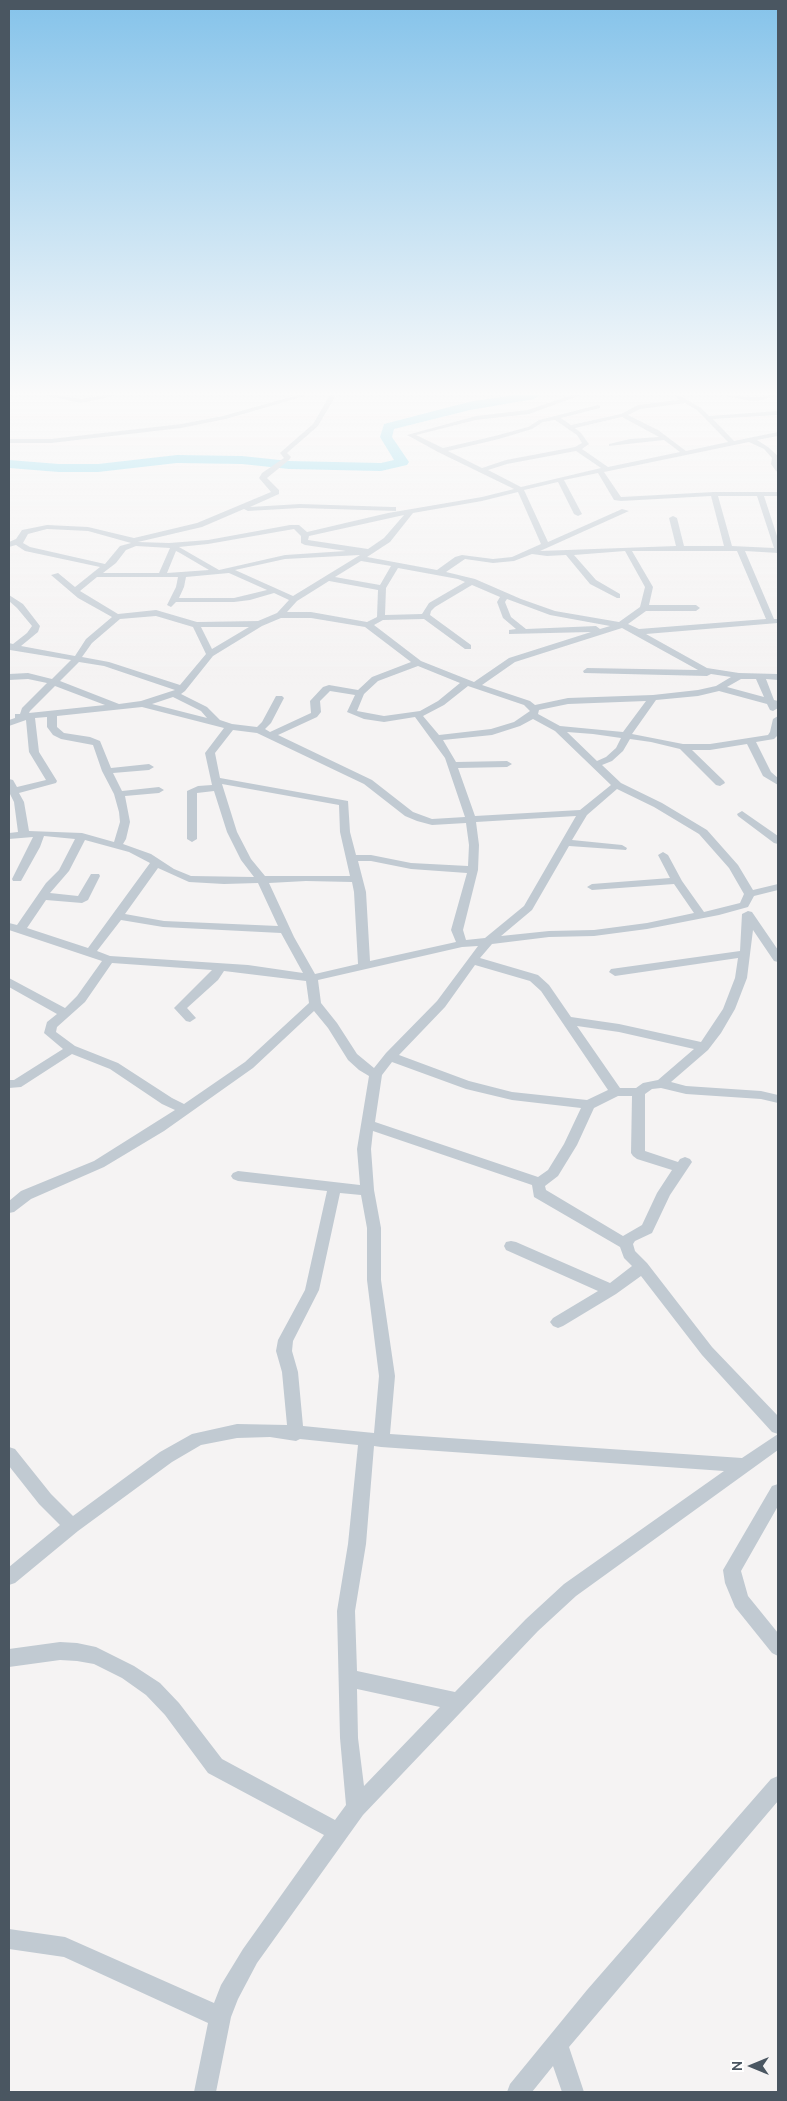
<!DOCTYPE html>
<html>
<head>
<meta charset="utf-8">
<style>
  body { margin:0 }
  #map { position:relative; width:787px; height:2101px; overflow:hidden; background:#f5f3f3; font-family:Ubuntu,sans-serif }
  canvas { display:block }
  .frame { position:absolute; inset:0; border:10px solid #4a5661; pointer-events:none }
  .north { position:absolute; left:727px; top:2041px; width:50px; height:50px; -webkit-text-stroke:4px #fff; paint-order:stroke; rotate:270deg; font-size:14px; font-weight:700; line-height:20px; text-align:center; color:#4a5661 }
  .north::after { content:''; display:block; margin:auto; width:18px; height:22px; background:#4a5661; clip-path:polygon(50% 0,100% 100%,50% 72%,0 100%) }
</style>
</head>
<body>
<div id="map">
<canvas width="787" height="2101"></canvas>
<div class="frame"></div>
<div class="north">N</div>
</div>
<script>
const ctx = document.querySelector('canvas').getContext('2d');
ctx.lineJoin = 'round';
const toPath = rows => new Path2D(rows.map(r => 'M' + r).join(''));
function paint(path, color) { ctx.fillStyle = color; ctx.fill(path, 'evenodd'); }
paint(toPath([
  [513,395,540,395,534,399,470,410,394,429,392,437,409,462,407,465,381,471,289,469,242,464,177,463,98,472,59,472,9,468,9,460,59,464,98,464,177,455,242,456,289,461,381,463,394,460,380,437,384,424,469,402,513,395]
]), '#90daee');
paint(toPath([
  [43,395,57,395,81,399,104,395,118,395,81,403,43,395],
  [298,395,308,395,226,419,181,428,51,443,9,443,9,439,51,439,181,424,223,416,298,395],
  [330,395,336,395,318,426,287,453,291,457,289,460,267,478,279,490,279,494,250,507,300,504,393,507,396,507,396,511,300,508,248,511,244,509,202,527,138,542,169,543,208,540,290,525,299,525,307,532,388,513,482,497,514,489,438,452,407,435,476,416,528,410,572,395,581,395,529,414,476,420,416,435,443,448,495,436,528,427,539,420,598,405,600,406,600,408,561,418,571,425,621,414,638,405,679,400,676,397,679,395,701,408,709,416,778,411,778,415,713,419,734,441,778,432,778,436,757,440,768,447,778,456,778,472,776,471,771,464,772,458,764,449,749,442,604,472,621,497,714,492,778,492,778,496,764,496,778,539,778,553,745,551,774,619,778,619,778,623,646,634,707,668,739,673,778,674,778,680,766,679,774,700,778,701,778,708,773,711,770,710,767,704,719,691,698,696,656,700,632,734,683,744,710,744,768,735,770,732,773,719,778,716,778,735,774,739,756,742,771,772,778,778,778,785,763,776,747,744,710,750,692,750,724,781,725,783,720,786,716,785,680,749,651,742,630,739,623,751,612,761,602,765,621,783,662,803,707,830,738,865,753,890,778,884,778,890,754,896,748,907,719,915,647,929,594,936,549,937,492,944,480,958,538,975,549,985,571,1017,619,1024,701,1042,723,1009,735,978,738,958,615,976,609,972,611,969,740,951,742,914,748,911,752,912,778,950,778,962,774,961,753,930,747,978,735,1009,721,1033,708,1050,671,1082,686,1086,761,1091,778,1095,778,1103,761,1099,686,1094,661,1088,652,1089,645,1094,645,1151,678,1162,680,1159,685,1157,690,1159,692,1162,670,1195,652,1233,635,1241,633,1244,635,1251,647,1263,712,1347,778,1416,778,1434,772,1432,702,1355,641,1276,616,1294,563,1326,558,1328,553,1326,550,1322,553,1318,598,1291,506,1250,504,1246,506,1242,511,1241,516,1242,610,1283,632,1266,624,1258,620,1247,534,1197,532,1185,373,1131,371,1149,374,1190,381,1228,381,1280,395,1376,390,1434,742,1458,778,1434,778,1450,576,1596,538,1631,363,1815,257,1963,238,1999,231,2017,216,2092,194,2092,208,2023,64,1957,9,1949,9,1929,65,1937,214,2003,221,1985,243,1949,324,1835,208,1773,165,1715,146,1695,122,1678,94,1664,77,1661,60,1660,9,1667,9,1649,60,1642,77,1643,96,1647,134,1666,160,1683,179,1703,222,1759,335,1820,346,1805,340,1738,337,1611,348,1544,358,1445,300,1439,296,1441,270,1437,237,1438,201,1445,172,1462,78,1531,15,1583,9,1585,9,1567,60,1525,39,1504,9,1466,9,1447,15,1449,51,1494,73,1516,160,1452,192,1434,237,1424,287,1425,282,1372,276,1351,278,1340,305,1290,327,1191,238,1181,233,1179,231,1176,233,1173,238,1171,360,1185,357,1149,369,1076,359,1070,348,1060,328,1028,314,1011,253,1068,164,1131,104,1167,31,1199,14,1212,9,1213,9,1201,21,1191,94,1161,175,1110,162,1104,110,1069,72,1054,21,1087,9,1088,9,1080,14,1080,25,1073,63,1049,44,1033,47,1022,57,1014,9,987,9,978,65,1008,77,996,102,961,9,930,9,923,17,925,46,883,59,870,75,839,44,836,40,847,21,881,13,881,12,879,33,837,9,839,9,833,18,832,14,802,9,792,9,779,13,780,17,787,46,780,29,752,26,720,9,726,9,720,15,718,15,714,20,714,22,708,47,683,28,679,9,680,9,674,28,673,52,679,71,660,10,650,9,643,13,644,27,633,32,626,17,608,9,601,9,595,23,604,40,626,38,632,21,646,75,656,86,639,112,617,78,598,51,575,58,573,75,587,100,567,25,551,16,545,9,547,9,542,16,539,22,530,47,525,88,527,134,538,197,523,271,492,259,478,262,473,284,458,280,453,281,452,313,424,330,395],
  [685,403,697,410,728,442,686,451,658,430,628,415,640,409,685,403],
  [622,417,659,437,630,439,609,444,609,446,664,440,680,452,608,467,582,449,589,444,581,433,575,428,622,417],
  [555,420,577,435,582,443,575,447,506,460,482,468,448,451,499,439,532,429,543,422,555,420],
  [576,451,601,468,521,487,488,470,507,464,576,451],
  [598,473,614,500,621,501,711,496,724,546,684,546,677,518,673,516,669,518,676,546,540,551,629,511,622,509,548,542,524,490,558,482,574,514,578,516,582,514,564,480,598,473],
  [518,492,541,544,512,557,493,559,462,555,455,557,437,570,367,557,390,542,413,513,482,501,518,492],
  [718,496,757,496,774,548,732,546,718,496],
  [404,515,384,538,368,549,308,540,309,536,404,515],
  [47,529,88,531,131,543,120,546,105,564,30,547,23,543,28,534,47,529],
  [294,529,301,536,301,543,305,545,346,551,285,555,219,570,179,547,208,544,294,529],
  [136,546,170,548,159,573,103,573,116,563,126,550,136,546],
  [176,551,180,553,209,570,167,573,176,551],
  [625,551,645,587,640,607,619,622,555,611,521,599,475,579,446,572,465,559,493,563,514,561,532,554,547,556,566,555,590,584,617,598,620,598,620,594,596,580,574,555,625,551],
  [632,551,737,551,766,619,639,629,628,624,646,611,696,611,700,608,696,605,649,605,653,587,632,551],
  [360,555,293,596,235,570,285,559,360,555],
  [361,561,391,566,380,585,335,577,361,561],
  [398,568,458,579,465,582,429,603,422,614,385,615,386,588,398,568],
  [229,573,267,590,234,598,179,598,184,587,186,577,229,573],
  [97,577,178,577,176,587,167,605,171,607,176,602,234,602,250,600,274,593,289,600,277,613,258,621,197,622,156,610,118,614,80,591,97,577],
  [329,581,378,590,377,617,367,622,311,612,287,612,297,601,329,581],
  [472,585,500,597,497,602,503,618,516,629,509,630,509,634,591,632,509,658,474,682,421,661,374,625,383,620,424,619,465,649,471,649,471,645,430,615,431,611,435,607,472,585],
  [507,599,550,615,610,626,600,629,596,626,526,629,511,617,505,602,507,599],
  [156,616,193,627,206,654,180,685,109,662,82,657,92,643,120,619,156,616],
  [281,618,311,618,365,627,411,662,372,677,358,690,329,685,323,687,310,701,311,713,270,732,265,729,271,723,284,698,282,696,276,696,262,722,257,727,232,724,220,720,207,707,181,694,185,691,213,656,262,626,281,618],
  [201,627,249,627,212,649,201,627],
  [622,628,698,670,587,668,583,671,584,673,707,676,711,674,731,677,716,686,698,690,653,695,568,698,535,705,530,701,482,685,515,662,622,628],
  [79,662,104,666,175,690,141,701,119,704,60,681,79,662],
  [418,666,460,683,438,701,420,711,384,716,357,711,364,694,378,681,418,666],
  [741,679,756,679,764,697,727,687,741,679],
  [55,686,105,705,29,713,30,711,55,686],
  [468,686,524,705,530,711,514,722,491,729,439,735,423,716,444,705,468,686],
  [330,691,355,695,347,712,364,719,384,722,415,717,445,758,465,817,432,819,413,812,372,780,278,735,317,717,321,712,320,701,330,691],
  [173,697,201,711,207,718,152,704,173,697],
  [646,701,623,732,560,726,538,714,539,710,568,704,646,701],
  [142,707,224,728,205,753,212,785,198,786,187,791,187,839,192,842,197,839,197,793,214,791,227,832,241,860,254,877,191,876,174,869,151,854,123,844,126,839,130,822,125,796,159,793,164,790,159,787,122,791,113,773,149,770,154,767,149,764,111,768,100,741,90,737,64,733,57,727,57,716,142,707],
  [47,717,47,727,53,735,61,739,93,745,102,771,114,794,119,812,120,822,114,842,82,833,29,831,24,802,19,793,56,783,57,781,39,752,35,718,47,717],
  [533,719,555,731,611,785,580,810,475,816,458,768,507,767,512,764,507,761,456,762,443,740,492,735,520,726,533,719],
  [233,730,257,733,364,784,405,816,417,821,432,825,466,823,469,845,468,866,411,863,371,855,356,855,350,832,348,801,220,778,215,753,233,730],
  [567,732,593,734,621,738,616,748,606,757,597,761,567,732],
  [222,784,339,805,340,832,350,876,265,876,251,859,237,832,222,784],
  [617,789,654,807,699,834,729,868,744,894,740,903,704,912,682,881,668,855,663,852,658,855,670,878,592,884,587,887,592,890,674,884,694,913,647,923,594,930,549,931,501,936,532,910,569,846,626,850,627,848,622,845,572,840,587,815,617,789],
  [576,816,524,906,485,938,466,940,463,930,478,870,479,845,476,822,576,816],
  [85,840,129,852,150,863,88,948,27,928,46,900,82,903,88,900,100,876,99,874,91,874,78,896,50,893,69,871,85,840],
  [358,861,371,861,411,869,467,873,451,930,456,942,370,961,366,892,358,861],
  [158,868,189,882,224,884,258,883,278,926,164,921,125,914,158,868],
  [306,881,352,882,354,892,358,964,315,974,294,937,269,883,306,881],
  [121,920,163,927,281,933,303,973,248,965,110,956,97,951,121,920],
  [478,946,437,1001,386,1053,374,1068,357,1054,337,1023,321,1003,318,980,462,947,478,946],
  [112,963,212,970,174,1008,186,1021,190,1022,196,1018,187,1008,218,980,224,971,306,981,309,1003,245,1062,184,1104,172,1098,118,1063,75,1046,56,1032,57,1027,85,1002,112,963],
  [475,965,530,981,541,991,608,1090,587,1100,512,1092,469,1081,399,1055,445,1007,475,965],
  [577,1026,619,1032,694,1049,658,1080,643,1083,636,1088,620,1088,577,1026],
  [392,1062,466,1089,512,1100,581,1108,564,1144,548,1170,538,1177,375,1122,382,1075,392,1062],
  [618,1096,632,1096,631,1153,633,1156,637,1159,672,1170,657,1193,642,1225,623,1236,546,1190,545,1186,558,1176,577,1145,594,1108,618,1096],
  [340,1193,361,1195,367,1228,367,1280,379,1376,374,1433,303,1426,298,1372,292,1351,293,1341,319,1290,340,1193],
  [374,1446,381,1447,724,1471,564,1584,526,1619,455,1692,357,1671,355,1611,366,1544,374,1446],
  [357,1689,440,1707,364,1786,358,1738,357,1689],
  [718,395,754,397,775,395,765,399,754,401,718,395],
  [742,811,778,836,778,844,774,843,738,816,737,814,742,811],
  [778,1484,778,1506,741,1571,748,1596,778,1633,778,1656,772,1653,735,1607,725,1583,723,1570,772,1486,778,1484],
  [778,1776,778,1801,569,2047,584,2092,562,2092,553,2066,532,2092,507,2092,510,2084,587,1990,771,1779,778,1776]
]), '#c1cad2');
const sky = ctx.createLinearGradient(0, 0, 0, 689);
sky.addColorStop(0, '#85c3ea');
sky.addColorStop(0.57, '#fafafa');
sky.addColorStop(1, '#fafafa00');
ctx.fillStyle = sky;
ctx.fillRect(0, 0, 787, 689);
</script>
</body>
</html>
